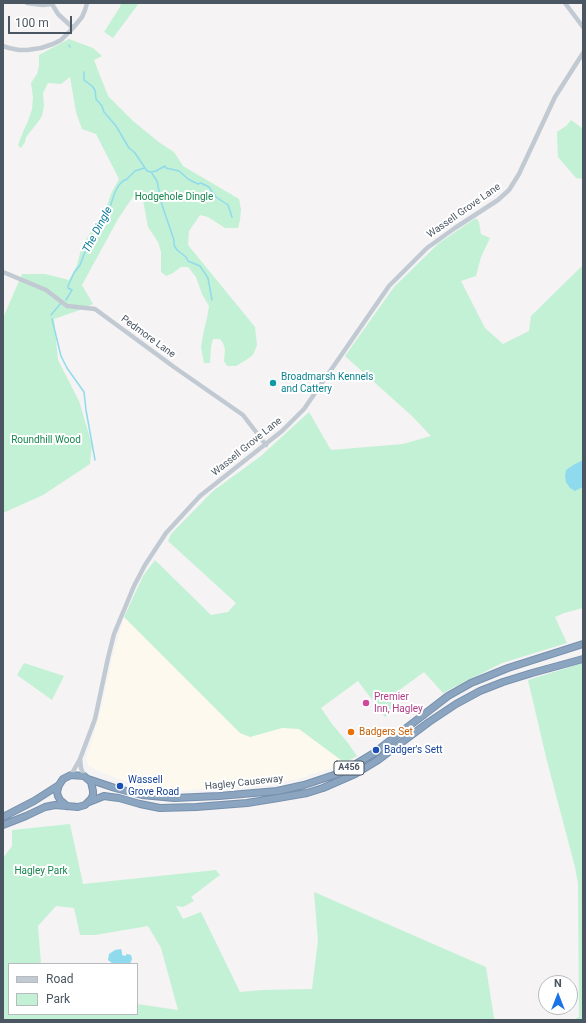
<!DOCTYPE html>
<html>
<head>
<meta charset="utf-8">
<style>
  body { margin:0 }
  #map { position:relative; width:586px; height:1023px; overflow:hidden; background:#f5f3f3; font-family:Roboto,sans-serif }
  canvas { display:block }
  .frame { position:absolute; inset:0; border:4px solid #4a5661; pointer-events:none }
  .legend { position:absolute; left:8px; top:963px; width:130px; height:52px; box-sizing:border-box; background:#fff; border:1px solid #b7bbc0; margin:0; padding:5px 7px; list-style:none; font-size:12px; color:#4a5661 }
  .legend li { display:flex; align-items:center; gap:8px; height:20px }
  .legend b { width:20px; border:1px solid #b7bbc0 }
  .north { position:absolute; left:538px; top:975px; width:40px; height:40px; box-sizing:border-box; background:#fff; border:1px solid #b7bbc0; border-radius:50%; rotate:0deg; font-size:11px; font-weight:700; line-height:16px; text-align:center; color:#4a5661 }
  .north::after { content:''; display:block; margin:auto; width:14px; height:18px; background:#1a73e8; clip-path:polygon(50% 0,100% 100%,50% 72%,0 100%) }
  .scale { position:absolute; left:8px; top:16px; width:64px; height:18px; box-sizing:border-box; border:2px solid #4a5661; border-top:0; padding-left:5px; font-size:12px; line-height:14px; white-space:nowrap; color:#4a5661; -webkit-text-stroke:3px #fff; paint-order:stroke }
</style>
</head>
<body>
<div id="map">
<canvas width="586" height="1023"></canvas>
<div class="frame"></div>
<ul class="legend">
<li><b style="height:5px;background:#c1cad2"></b>Road</li>
<li><b style="height:11px;background:#c3f1d5"></b>Park</li>
</ul>
<div class="north">N</div>
<div class="scale">100 m</div>
</div>
<script>
const ctx = document.querySelector('canvas').getContext('2d');
ctx.lineJoin = 'round';
function paint(path, color) { ctx.fillStyle = color; ctx.fill(path, 'evenodd'); }
const toPath = rows => new Path2D(rows.map(r => 'M' + r).join(''));
function trace(path, color, width, dash) { ctx.strokeStyle = color; ctx.lineWidth = width; ctx.lineCap = dash ? 'butt' : 'round'; ctx.setLineDash(dash || []); ctx.stroke(path); }
function drawText(font, color, halo, rows, align = 'center') {
  ctx.font = font + ' Roboto,sans-serif'; ctx.lineWidth = 4; ctx.setLineDash([]); ctx.textBaseline = 'middle'; ctx.strokeStyle = halo; ctx.fillStyle = color; for (const [text, x, y, turn = 0] of rows) {
    ctx.save(); ctx.translate(x, y); ctx.rotate((+turn || 0) * Math.PI / 180); ctx.textAlign = isNaN(turn) ? turn : align; if (halo) ctx.strokeText(text, 0, 0); ctx.fillText(text, 0, 0); ctx.restore();
  }
}
paint(toPath([
  [124,617,240,733,250,737,282,728,299,729,345,763,323,771,301,778,266,785,176,791,153,789,128,782,100,772,89,766,86,759,90,748,102,705,112,659]
]), '#fdf9ef');
paint(toPath([
  [121,3,139,3,113,38,103,31,104,32,120,7],
  [69,39,93,48,102,56,94,60,108,96,133,121,160,143,174,152,183,166,239,199,241,209,240,220,238,228,225,228,208,217,200,215,189,231,188,245,255,327,257,345,253,355,246,360,236,366,227,366,224,361,225,349,223,343,220,339,213,339,211,347,210,363,204,363,201,347,204,330,207,318,209,306,202,294,196,277,188,267,181,267,173,273,166,276,161,272,161,252,158,242,148,227,142,195,137,191,118,219,82,285,93,304,77,311,54,319,58,360,79,401,92,445,90,464,43,495,3,513,3,318,22,274,45,274,69,280,77,265,81,250,87,238,104,214,111,194,119,179,96,134,82,129,76,112,70,77,61,84,48,83,43,93,44,106,42,116,38,122,26,137,25,142,21,148,18,145,23,132,28,121,32,109,33,97,31,83,37,74,39,66,39,55],
  [571,120,582,128,583,127,583,179,576,178,558,157,557,132,566,126],
  [476,218,479,222,481,234,490,238,481,257,476,276,461,281,485,328,503,344,529,331,531,316,583,265,583,608,564,613,555,617,567,643,502,663,443,693,424,672,390,697,398,707,385,717,358,681,321,708,332,724,348,743,357,756,345,763,299,729,282,728,250,737,240,733,124,617,143,576,155,560,211,615,228,612,236,603,168,541,171,534,213,491,261,456,309,412,331,450,403,444,431,436,412,416,345,356,394,287,439,243],
  [24,663,64,676,52,700,17,675],
  [583,663,583,1020,573,1020,579,1017,578,884,575,867,547,761,528,680],
  [70,824,83,884,216,870,220,875,191,897,194,901,183,907,176,906,183,919,201,912,240,992,262,990,312,989,318,940,314,892,486,967,494,1018,496,1020,3,1020,3,902,4,902,3,897,3,858,12,846,12,830],
  [56,906,74,908,80,935,95,935,148,926,161,948,178,1010,137,1004,137,1014,9,1014,9,964,41,964,38,926]
]), '#c3f1d5');
paint(toPath([
  [583,460,583,487,575,491,570,488,566,482,565,477,566,470,575,464],
  [121,949,122,952,122,955,125,956,127,954,131,955,132,959,130,964,113,964,108,960,109,954,115,950]
]), '#90daee');
trace(toPath([
  [69,45,70,47],
  [84,72,84,80,92,86,95,90,96,99,102,106,104,112,116,126,129,148,135,153,147,171,151,172,156,171,165,166,166,168,179,171,188,179,198,184,201,183,209,187,216,197,228,205,232,217],
  [151,172,157,181,162,205,174,240,174,245,177,250,186,257,188,261,200,266,208,278,212,300],
  [66,300,72,290,68,288,68,286,74,273,80,265,85,252,91,243,109,210,115,192,119,185,123,181,127,179,135,171,144,168],
  [51,315,61,303],
  [52,319,61,356,67,368,84,392,86,410,95,460]
]), '#90daee', 1.5);
const highway = toPath([
  [88,779,115,788,142,795,174,798,219,796,277,791,304,785,337,774,351,767,374,753,448,696,471,683,508,668,583,644],
  [89,802,104,796,111,797,119,798,140,804,160,808,196,807,247,803,278,798,307,793,323,788,355,774,378,760,429,722,456,704,480,691,503,682,532,673,583,659],
  [3,817,34,801,59,785],
  [3,825,26,816,45,807,55,805,78,807,85,805,91,799,93,795,93,791,91,782,84,776,71,775,63,779,59,785,57,792,58,796,60,800,67,806]
]);
trace(highway, '#7690ad', 8);
trace(toPath([
  [27,3,43,5,52,4,58,14,73,28],
  [565,3,583,27],
  [3,46,9,48,19,50,27,50,41,48,53,44,61,40,73,28,82,17,85,10,87,3],
  [3,272,46,290,67,306,95,309,174,367,243,415,266,445],
  [80,759,81,768,84,776],
  [71,775,80,759,95,719,108,658,114,634,134,586,145,565,166,533,200,496,282,431,304,409,389,286,427,248,455,228,498,200,509,190,519,174,555,97,583,53]
]), '#c1cad2', 4.5);
trace(highway, '#8ba5c1', 6);
for (const [x, y, r, color] of [
  [273,383,4,"#0f9aa8"],
  [366,703,4,"#d1479c"],
  [351,732,4,"#e8710a"],
  [376,750,4,"#1a4fb4"],
  [120,786,4,"#1a4fb4"]
]) { const dot = new Path2D(); dot.arc(x, y, r, 0, 2 * Math.PI); ctx.fillStyle = color; ctx.fill(dot); trace(dot, '#fff', 1.5); }
for (const [x, y, w] of [
  [349,768,30]
]) { const box = new Path2D(); box.roundRect(x - w / 2, y - 7, w, 14, 3); ctx.fillStyle = '#fff'; ctx.fill(box); trace(box, '#4a5661', 1); }
drawText('bold 9px', '#4a5661', null, [
  ["A456",349,768]
]);
drawText('10px', '#17864f', '#fff', [
  ["Hodgehole Dingle",174,197],
  ["Roundhill Wood",46,440],
  ["Hagley Park",41,871]
]);
drawText('10px', '#4a5661', '#fff', [
  ["Wassell Grove Lane",464,211,-35],
  ["Pedmore Lane",148,337,36],
  ["Wassell Grove Lane",247,447,-39],
  ["Hagley Causeway",244,783,-6]
]);
drawText('10px', '#0d838f', '#fff', [
  ["Broadmarsh Kennels",281,377],
  ["and Cattery",281,389]
], 'left');
drawText('10px', '#b23c85', '#fff', [
  ["Premier",374,697],
  ["Inn, Hagley",374,709]
], 'left');
drawText('10px', '#c56008', '#fff', [
  ["Badgers Set",359,732]
], 'left');
drawText('10px', '#164399', '#fff', [
  ["Badger's Sett",384,750],
  ["Wassell",128,780],
  ["Grove Road",128,792]
], 'left');
drawText('italic 11px', '#0c7c9b', '#fff', [
  ["The Dingle",98,230,-62]
]);
</script>
</body>
</html>
